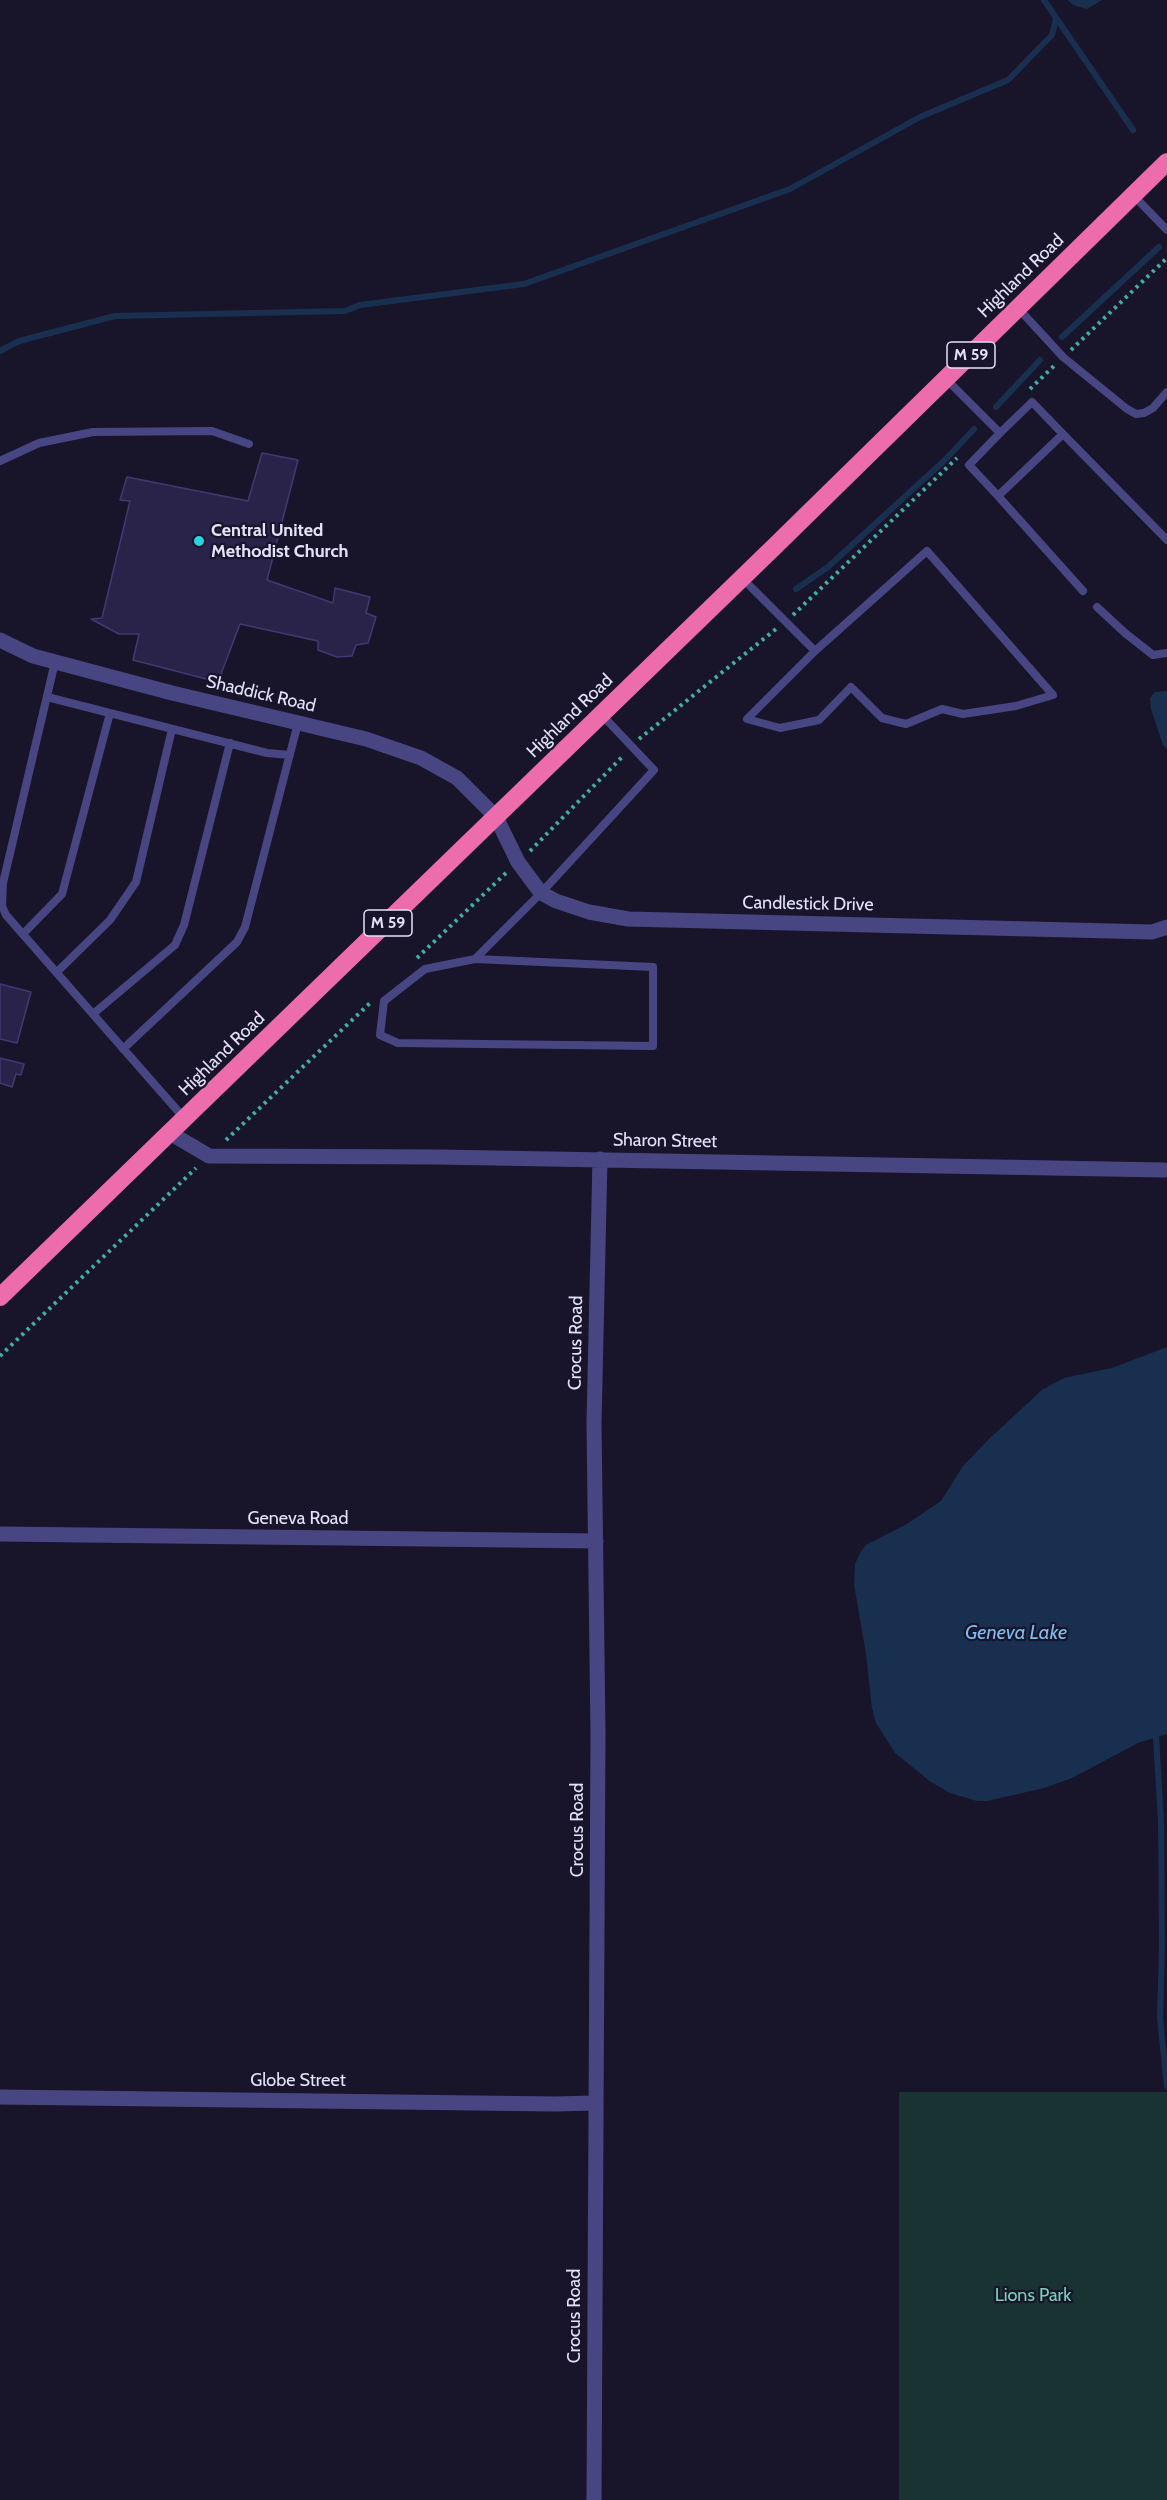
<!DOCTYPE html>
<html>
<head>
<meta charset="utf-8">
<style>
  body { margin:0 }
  canvas { display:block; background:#18152a }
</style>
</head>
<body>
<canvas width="1167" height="2500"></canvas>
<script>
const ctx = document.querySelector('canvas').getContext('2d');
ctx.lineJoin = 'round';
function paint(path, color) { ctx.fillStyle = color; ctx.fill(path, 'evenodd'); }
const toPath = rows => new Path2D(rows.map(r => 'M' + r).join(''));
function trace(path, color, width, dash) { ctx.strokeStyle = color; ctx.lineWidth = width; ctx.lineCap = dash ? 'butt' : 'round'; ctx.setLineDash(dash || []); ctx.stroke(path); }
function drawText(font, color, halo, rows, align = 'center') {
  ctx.font = font + ' Cabin,sans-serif'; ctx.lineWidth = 4.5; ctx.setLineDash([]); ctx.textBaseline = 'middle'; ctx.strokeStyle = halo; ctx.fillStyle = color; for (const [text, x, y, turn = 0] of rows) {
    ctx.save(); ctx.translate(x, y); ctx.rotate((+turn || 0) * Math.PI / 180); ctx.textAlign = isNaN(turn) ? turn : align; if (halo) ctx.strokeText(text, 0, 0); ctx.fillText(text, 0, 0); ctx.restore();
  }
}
paint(toPath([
  [899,2092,1167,2092,1167,2500,899,2500]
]), '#193332');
paint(toPath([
  [1068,0,1102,0,1087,9,1073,5],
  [1167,691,1167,749,1163,745,1151,709,1150,698,1155,692],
  [1167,1347,1167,1734,1138,1743,1072,1778,1044,1788,987,1801,977,1801,950,1793,931,1782,895,1753,876,1723,872,1708,866,1654,854,1584,855,1564,860,1553,866,1545,907,1524,941,1501,963,1466,990,1438,1042,1390,1064,1378,1112,1368]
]), '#192f4f');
trace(toPath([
  [1044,0,1133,130],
  [1062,337,1159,247],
  [0,351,19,341,115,316,345,311,360,305,524,284,790,189,920,117,1008,80,1052,35,1056,19],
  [996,407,1040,360],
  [796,589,828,567,946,459,974,429],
  [1156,1737,1161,1821,1162,1945,1160,2018,1167,2087]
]), '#192f4f', 6);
const building = toPath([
  [262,453,298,460,267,580,333,603,335,588,370,597,366,613,376,617,368,643,356,645,352,656,337,657,318,650,318,641,240,624,218,682,133,660,139,634,119,634,91,619,102,618,130,501,120,500,127,477,248,501,262,453],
  [0,984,31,992,17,1043,0,1039,0,984],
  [0,1058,24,1064,21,1075,16,1074,12,1087,0,1083,0,1058]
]);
paint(building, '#2a2349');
trace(building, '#433871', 1.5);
trace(toPath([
  [1071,350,1167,258],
  [1030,389,1055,365],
  [793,615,957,458],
  [639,739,776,629],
  [530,851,624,755],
  [417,958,507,872],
  [226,1140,370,1003],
  [0,1356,196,1168]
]), '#42afa6', 4, [3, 4.5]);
trace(toPath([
  [1133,195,1167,230],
  [1018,308,1063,357,1127,409,1136,414,1144,413,1153,408,1167,392],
  [946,379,1000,433,1032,402,1063,434,998,496,969,465,1000,433],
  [1063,434,1167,540],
  [0,461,39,443,93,432,212,431,249,444],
  [998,496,1083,591],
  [742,578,815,651,747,719,780,728,819,720,851,687,882,718,906,724,942,709,963,714,1016,706,1053,695,927,551,815,651],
  [1097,607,1125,633,1153,655,1167,653],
  [55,662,3,883,2,906,6,915,184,1118],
  [47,697,267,753,290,755],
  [23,934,62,894,110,713],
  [475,959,653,967,653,1046,398,1043,380,1035,384,1001,425,969,475,959,541,893,654,770,602,715],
  [57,972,110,920,136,882,172,729],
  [93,1014,175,945,184,925,230,743],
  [123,1049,237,942,245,927,298,723]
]), '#474683', 8);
trace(toPath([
  [0,640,33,656,172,693,366,739,421,758,457,778,496,817,518,862,541,893,556,901,589,912,628,919,1152,932,1167,927],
  [170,1133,209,1156,438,1157,1164,1170],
  [0,1534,596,1541],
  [0,2097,555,2104,595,2103],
  [594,2500,598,1733,594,1423,600,1159]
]), '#474683', 15);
trace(toPath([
  [0,1297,774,547,1167,162]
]), '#ec6cac', 18);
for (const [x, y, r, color] of [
  [199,541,6,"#27d4e2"]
]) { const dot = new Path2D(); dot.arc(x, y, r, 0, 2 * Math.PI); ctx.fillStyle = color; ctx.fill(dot); trace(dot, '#18152a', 2); }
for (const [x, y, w] of [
  [971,355,48],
  [388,923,48]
]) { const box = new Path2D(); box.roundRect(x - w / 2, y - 13, w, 26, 4.5); ctx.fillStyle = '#18152a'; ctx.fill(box); trace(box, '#e4e2fb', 1.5); }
drawText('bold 16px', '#e4e2fb', null, [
  ["M 59",971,355],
  ["M 59",388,923]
]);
drawText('18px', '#e4e2fb', '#18152a', [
  ["Highland Road",1021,276,-44],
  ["Shaddick Road",261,694,13],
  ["Highland Road",570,716,-44],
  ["Candlestick Drive",808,904,1],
  ["Highland Road",222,1054,-44],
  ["Sharon Street",665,1141,1],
  ["Crocus Road",576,1343,-89],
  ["Geneva Road",298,1519],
  ["Crocus Road",578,1830,-90],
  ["Globe Street",298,2081],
  ["Crocus Road",575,2316,-90]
]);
drawText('bold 18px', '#e4e2fb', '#18152a', [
  ["Central United",211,531],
  ["Methodist Church",211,552]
], 'left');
drawText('18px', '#76d3ba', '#18152a', [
  ["Lions Park",1033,2296]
]);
drawText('italic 20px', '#7dbcee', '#18152a', [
  ["Geneva Lake",1016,1633]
]);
</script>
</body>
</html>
